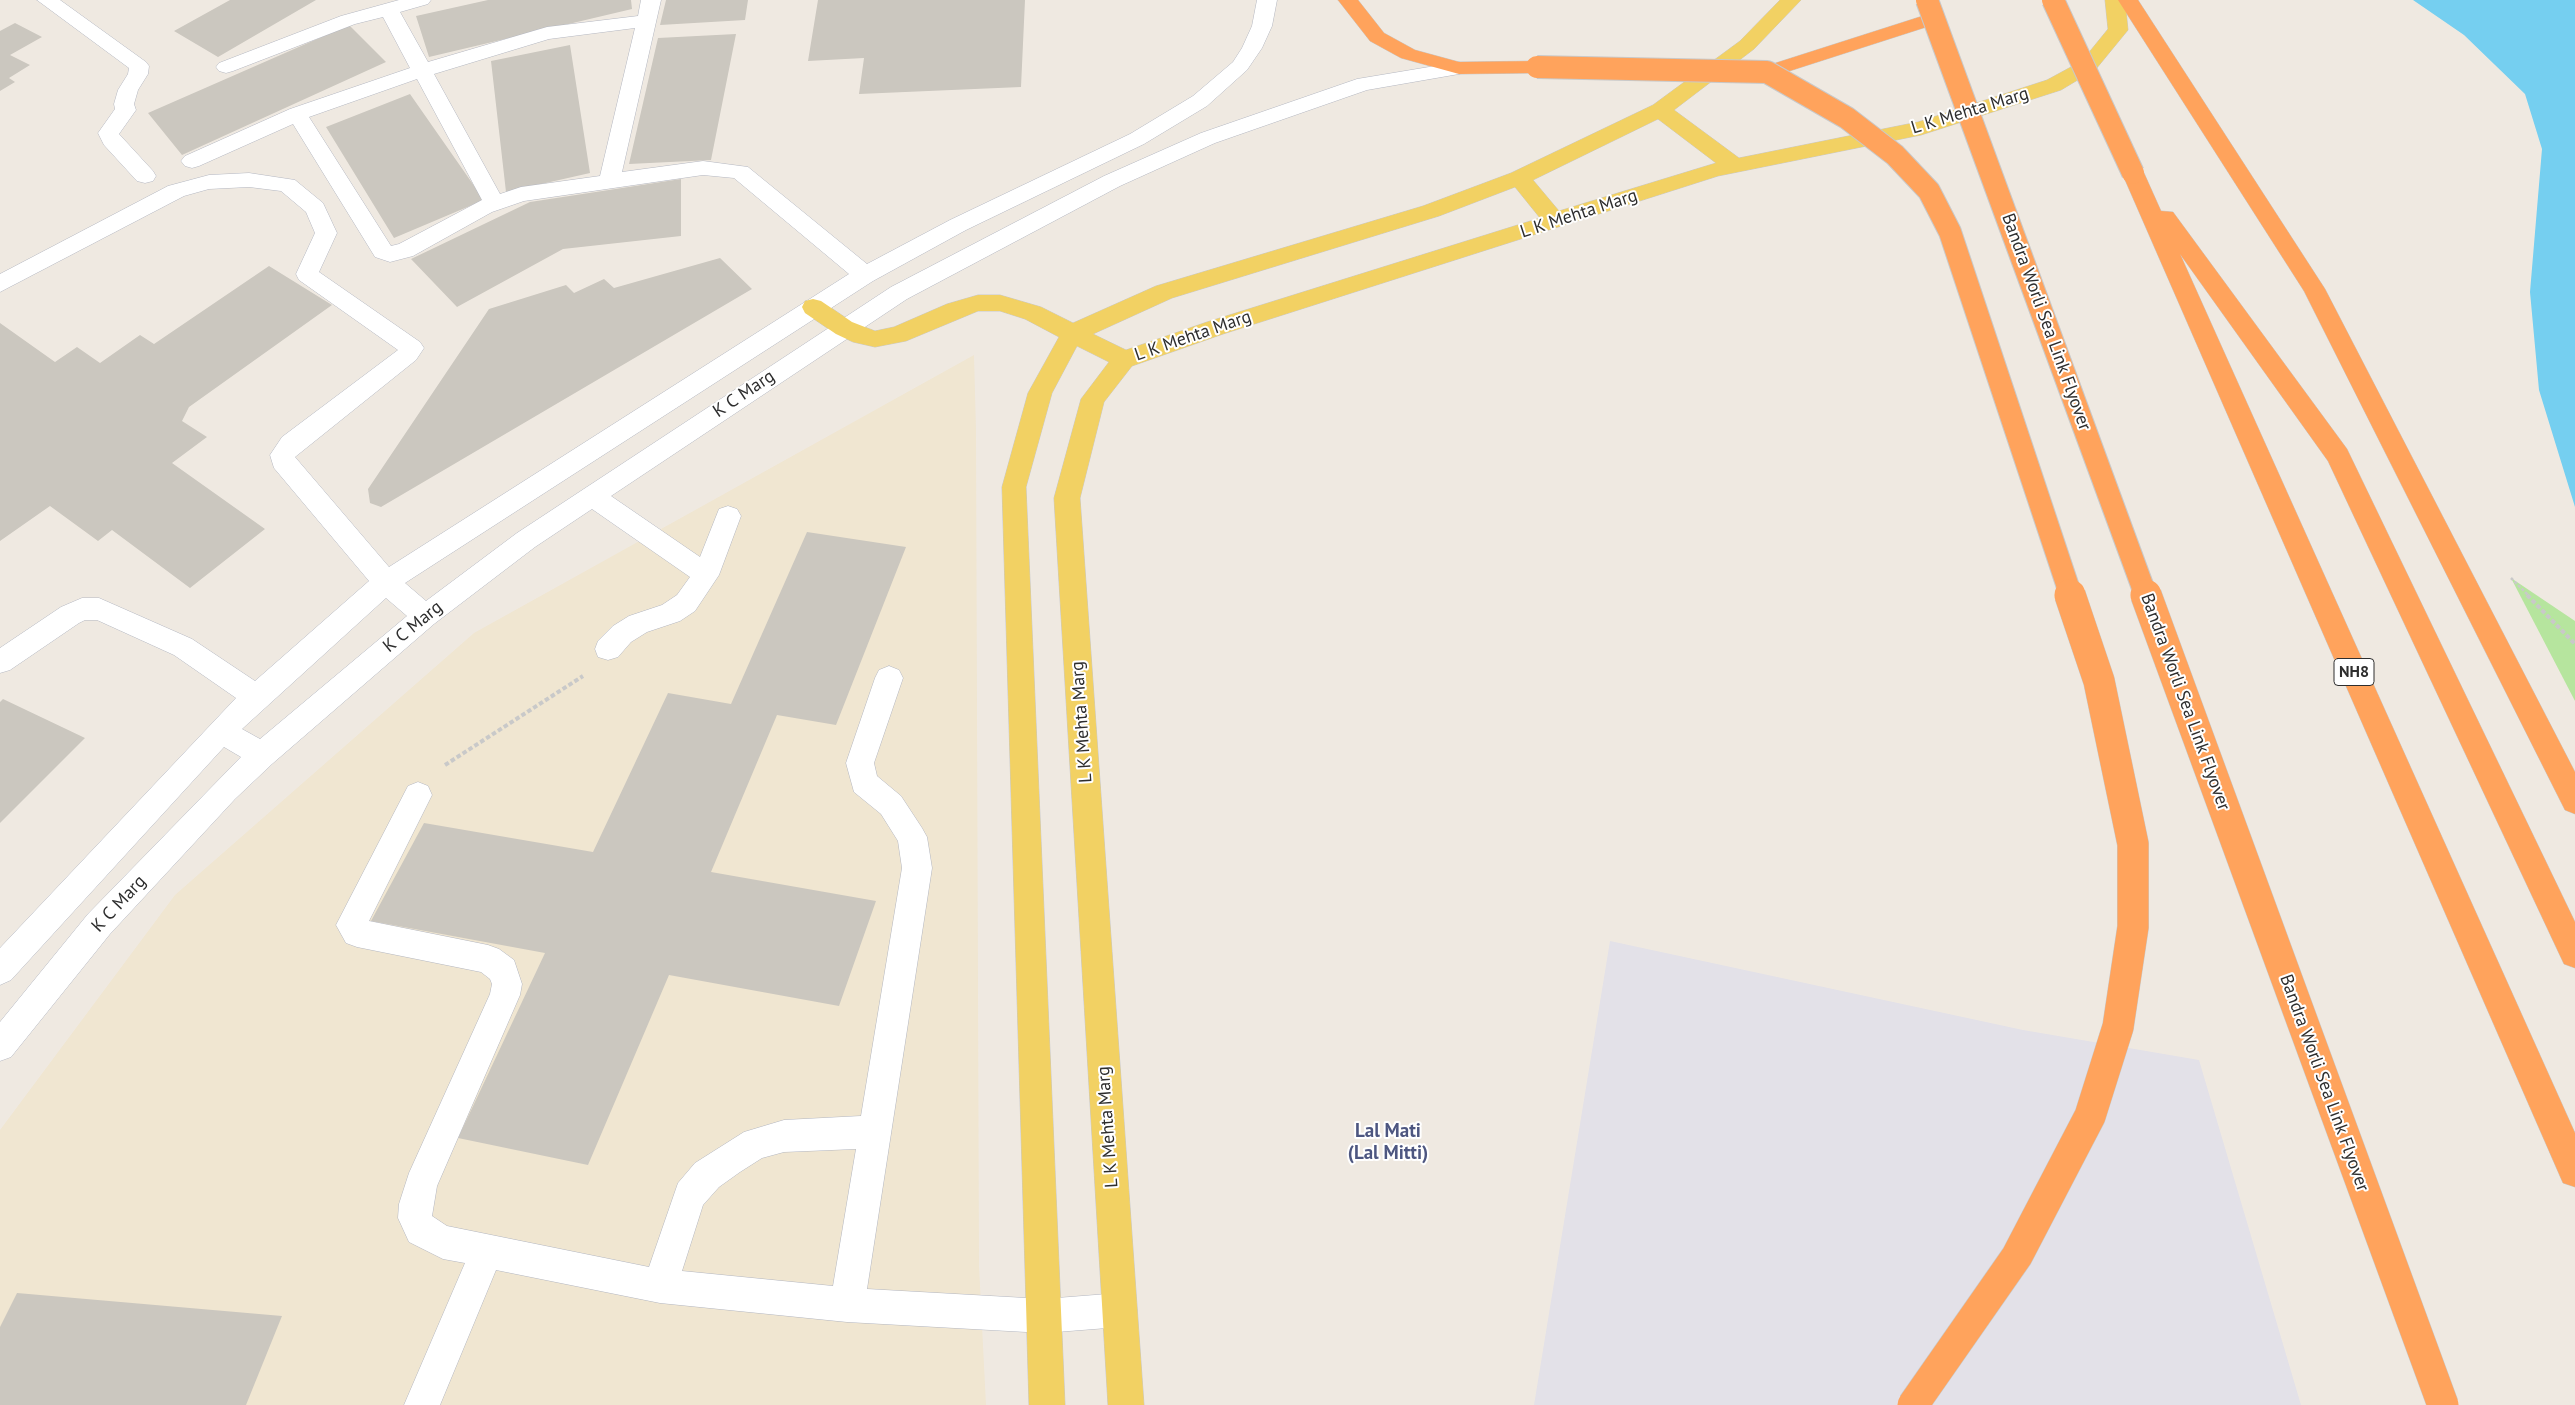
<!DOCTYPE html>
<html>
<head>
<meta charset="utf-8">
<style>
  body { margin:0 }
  canvas { display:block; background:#efe9e1 }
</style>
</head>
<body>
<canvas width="2575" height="1405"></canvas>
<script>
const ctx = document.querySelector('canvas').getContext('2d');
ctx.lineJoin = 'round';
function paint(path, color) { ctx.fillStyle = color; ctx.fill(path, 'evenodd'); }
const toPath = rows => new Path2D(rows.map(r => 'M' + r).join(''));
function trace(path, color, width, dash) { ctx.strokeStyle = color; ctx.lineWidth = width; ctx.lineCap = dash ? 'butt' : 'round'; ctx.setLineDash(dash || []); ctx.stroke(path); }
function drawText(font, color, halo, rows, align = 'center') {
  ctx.font = font + ' "PT Sans",sans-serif'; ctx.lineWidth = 4; ctx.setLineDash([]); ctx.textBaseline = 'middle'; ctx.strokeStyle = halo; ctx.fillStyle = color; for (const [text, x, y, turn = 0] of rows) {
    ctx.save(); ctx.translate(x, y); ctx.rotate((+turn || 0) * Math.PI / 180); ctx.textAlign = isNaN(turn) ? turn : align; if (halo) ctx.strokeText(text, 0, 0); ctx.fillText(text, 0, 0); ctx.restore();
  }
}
paint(toPath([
  [1610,941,2023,1030,2199,1060,2301,1405,1534,1405]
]), '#e3e1e8');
paint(toPath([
  [974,355,976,430,979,1266,986,1405,0,1405,0,1130,175,895,474,633]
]), '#f0e6d1');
paint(toPath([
  [2511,578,2575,621,2575,701]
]), '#b6e59e');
paint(toPath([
  [2413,0,2575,0,2575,507,2539,390,2530,292,2542,149,2525,94,2464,35]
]), '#75cff0');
paint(toPath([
  [230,0,316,0,218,57,174,31],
  [488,0,631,0,632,9,429,57,416,16],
  [666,0,748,0,745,20,660,25],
  [818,0,1025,0,1021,87,859,94,864,58,808,61],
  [15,23,42,37,10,55,30,65,9,78,15,82,0,91,0,31],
  [349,25,386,62,182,155,148,113],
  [736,34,711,160,629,164,658,38],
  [570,45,590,173,506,192,491,61],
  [410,94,484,200,394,238,326,127],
  [681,179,681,236,563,249,457,307,411,259,530,202],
  [720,258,752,289,381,507,370,503,368,489,489,309,566,285,574,293,604,279,614,288],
  [269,266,332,305,189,407,182,421,207,437,172,463,265,529,190,588,112,530,98,541,50,506,0,541,0,323,55,362,77,347,100,363,140,335,154,344],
  [807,532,906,547,836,725,777,715,711,872,876,901,839,1006,669,975,588,1165,458,1138,545,953,371,921,424,823,593,852,668,693,731,704],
  [3,699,85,738,0,823,0,702],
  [17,1293,282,1316,246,1405,0,1405,0,1327]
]), '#cbc7bf');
const minor = toPath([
  [37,0,60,0,146,62,149,66,148,74,138,90,134,104,136,110,119,134,153,171,156,176,153,181,145,183,137,181,104,145,98,133,115,109,114,104,118,90,128,74,129,68,37,0],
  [399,0,431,0,428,4,400,12,428,62,547,27,638,16,641,0,661,0,622,172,703,161,748,167,867,264,950,220,1130,134,1193,96,1233,62,1242,48,1252,26,1257,0,1277,0,1272,26,1262,48,1247,70,1207,106,1144,144,966,230,873,281,405,583,426,601,517,533,891,287,1104,176,1201,133,1357,79,1459,62,1466,64,1469,68,1466,72,1459,74,1367,90,1215,143,1120,186,907,299,611,496,700,557,719,509,728,506,737,509,741,516,719,575,695,611,680,621,647,632,631,642,618,657,608,660,598,657,595,649,598,641,613,626,629,616,662,605,677,595,690,577,592,509,535,547,434,624,272,764,235,799,110,934,11,1057,0,1061,0,1022,88,914,241,757,224,747,11,980,0,985,0,948,236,698,174,655,97,620,85,620,79,623,10,670,0,673,0,648,61,607,82,598,99,598,192,639,255,681,369,581,274,468,270,455,282,437,398,350,299,280,296,274,315,233,306,212,281,191,249,187,209,189,184,196,0,292,0,274,168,186,209,175,249,173,295,180,323,203,337,233,319,272,420,342,424,348,416,360,295,457,389,567,849,274,734,178,703,175,524,201,492,212,413,256,390,262,375,257,293,124,199,166,192,168,185,166,181,161,185,156,290,109,410,68,383,17,355,24,233,71,226,73,219,71,216,67,219,63,341,16,399,0],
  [635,28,600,176,521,187,500,194,434,74,549,39,635,28],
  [417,79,482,200,399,244,391,246,309,117,417,79],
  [386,598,407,616,260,739,242,729,386,598],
  [889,666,899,670,903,678,874,763,877,776,901,796,922,828,927,837,932,868,867,1289,1044,1299,1120,1293,1132,1298,1137,1310,1132,1322,1120,1327,1044,1333,847,1322,660,1303,496,1270,440,1405,404,1405,465,1263,443,1259,409,1242,398,1218,399,1204,409,1173,490,994,492,984,490,979,481,972,357,947,346,943,336,925,408,786,418,782,428,786,432,795,369,921,488,945,499,949,514,960,522,984,520,995,437,1186,432,1216,447,1226,649,1267,678,1183,695,1163,744,1132,784,1120,861,1116,902,868,898,841,881,814,854,792,846,763,875,678,879,670,889,666],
  [856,1149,833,1286,682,1271,703,1205,719,1187,740,1172,762,1158,784,1152,856,1149]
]);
const major = toPath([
  [1780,0,1801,0,1754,49,1674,110,1739,158,1918,122,2047,80,2082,61,2108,29,2105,0,2125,0,2128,30,2096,69,2061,90,1921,135,1718,176,1223,334,1132,366,1104,402,1080,498,1144,1405,1108,1405,1054,498,1081,399,1109,362,1077,346,1052,393,1026,487,1065,1405,1029,1405,1002,487,1028,393,1059,337,1025,319,1000,311,978,311,906,341,875,347,853,342,836,334,805,313,802,307,805,301,813,299,821,301,852,322,875,331,894,327,947,304,978,295,1000,295,1041,307,1073,323,1156,286,1423,206,1511,173,1653,105,1740,41,1780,0],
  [1658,119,1716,163,1559,211,1533,180,1658,119],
  [1515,187,1540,218,1207,322,1126,350,1093,334,1172,298,1439,216,1515,187]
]);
const highway = toPath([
  [1338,0,1358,0,1384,33,1415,50,1459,62,1537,61,1544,63,1547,67,1544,71,1537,73,1459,74,1401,58,1370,41,1338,0],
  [2118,0,2138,0,2325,289,2575,772,2575,814,2565,810,2304,291,2118,0],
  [1935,12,1942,14,1945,18,1942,22,1774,76,1767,78,1760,76,1757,72,1760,68,1935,12],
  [2133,166,2141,168,2144,173,2161,211,2173,212,2347,449,2575,922,2575,968,2564,964,2328,461,2180,254,2575,1133,2575,1187,2563,1183,2122,173,2125,168,2133,166]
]);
trace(minor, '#b4b7c1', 1);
trace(major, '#c9c9c9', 1);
trace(highway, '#c9c9c9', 1);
trace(toPath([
  [2511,578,2529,596]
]), '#c9c9c9', 2.5, [3, 2]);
trace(toPath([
  [2527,595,2575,644],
  [445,765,583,676]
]), '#c9c9c9', 4, [4.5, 2.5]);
paint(minor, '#fff');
paint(major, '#f2d163');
paint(highway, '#ffa35c');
const highwayBridgeFar1 = toPath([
  [1927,0,2146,596],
  [2053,0,2133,173],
  [1537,67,1767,72,1847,118,1895,155,1929,191,1950,232,2071,596]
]);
const highwayBridge = toPath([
  [2146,595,2443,1405],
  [1913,1405,2017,1256,2090,1116,2118,1027,2133,927,2133,844,2099,681,2070,595]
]);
trace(highwayBridgeFar1, '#c9c9c9', 24, []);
trace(highwayBridge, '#c9c9c9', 32, []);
trace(highwayBridgeFar1, '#ffa35c', 22);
trace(highwayBridge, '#ffa35c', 31);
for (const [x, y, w] of [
  [2354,672,40]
]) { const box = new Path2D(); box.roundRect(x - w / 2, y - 13.5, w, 27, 4); ctx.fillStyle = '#fff'; ctx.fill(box); trace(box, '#2e2e2e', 1); }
drawText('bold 16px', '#2e2e2e', null, [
  ["NH8",2354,672]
]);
drawText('18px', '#2e2e2e', '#fff', [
  ["L K Mehta Marg",1970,111,-17],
  ["L K Mehta Marg",1579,214,-18],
  ["Bandra Worli Sea Link Flyover",2046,322,70],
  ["L K Mehta Marg",1193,336,-19],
  ["K C Marg",744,394,-34],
  ["K C Marg",413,627,-39],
  ["Bandra Worli Sea Link Flyover",2185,702,70],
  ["L K Mehta Marg",1082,722,-94],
  ["K C Marg",119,904,-47],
  ["Bandra Worli Sea Link Flyover",2324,1083,70],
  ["L K Mehta Marg",1108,1127,-94]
]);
drawText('bold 19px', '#4d5680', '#fff', [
  ["Lal Mati",1388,1132],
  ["(Lal Mitti)",1388,1154]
]);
</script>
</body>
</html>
